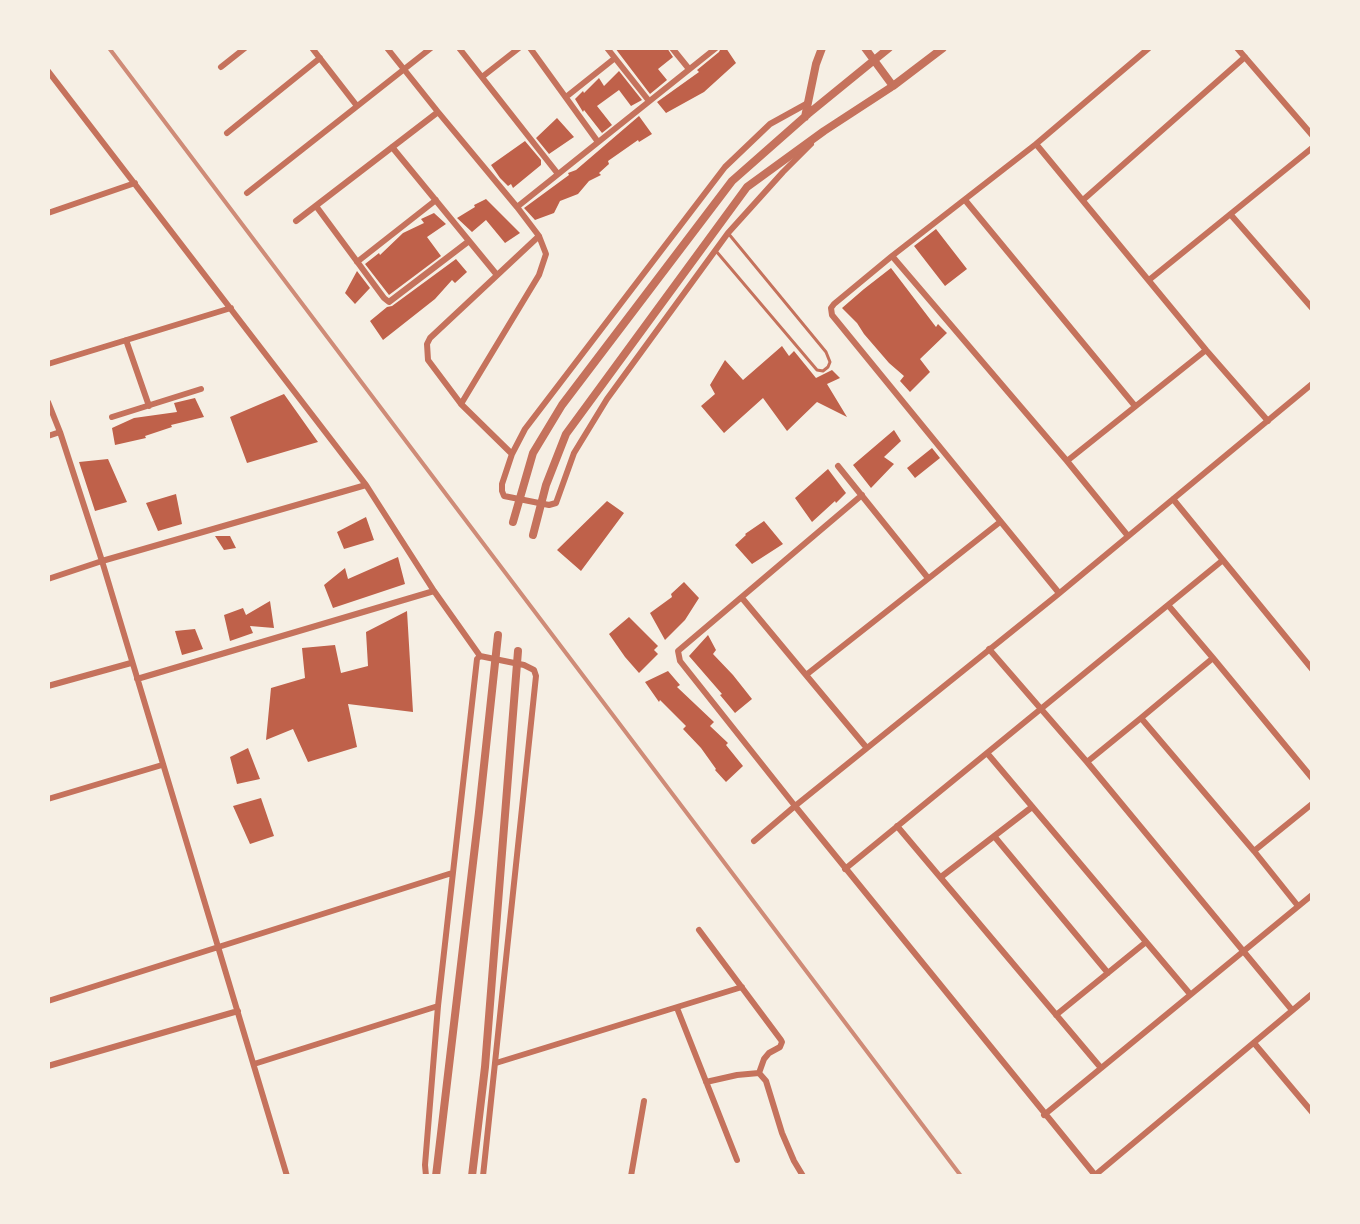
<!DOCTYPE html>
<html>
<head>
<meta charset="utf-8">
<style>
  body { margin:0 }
  #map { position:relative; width:1360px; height:1224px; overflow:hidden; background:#f6efe4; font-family:"Work Sans",sans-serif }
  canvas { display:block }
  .frame { position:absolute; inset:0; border:50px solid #f6efe4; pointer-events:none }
</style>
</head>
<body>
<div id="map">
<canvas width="1360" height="1224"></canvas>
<div class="frame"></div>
</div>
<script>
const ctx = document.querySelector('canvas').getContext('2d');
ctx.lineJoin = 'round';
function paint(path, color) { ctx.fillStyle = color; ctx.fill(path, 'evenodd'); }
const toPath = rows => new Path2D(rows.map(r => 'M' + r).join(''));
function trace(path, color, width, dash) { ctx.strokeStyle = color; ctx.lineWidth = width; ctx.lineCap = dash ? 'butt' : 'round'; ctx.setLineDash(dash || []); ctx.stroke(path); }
paint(toPath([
  [615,48,667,48,673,57,658,69,667,80,650,94],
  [721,48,726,48,736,63,704,92,666,113,657,102,699,72,697,70,719,52],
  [619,71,642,100,631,106,619,90,597,106,612,125,602,133,584,110,583,112,575,99,583,91,584,93,599,78,604,86],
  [639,116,652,134,639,142,638,140,608,161,609,164,599,173,601,175,589,181,578,194,560,201,554,213,535,220,524,208,569,175,568,173,576,170],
  [557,118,574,137,549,154,536,138],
  [525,141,541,160,541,165,513,188,511,184,508,186,500,178,491,165],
  [486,199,520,233,505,243,486,220,472,232,457,218,475,207,474,205],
  [434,213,446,224,427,237,441,256,389,295,365,264,379,253,380,255,403,233,424,223,421,219],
  [936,229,967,269,945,286,914,246],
  [456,259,467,272,455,283,452,280,435,299,383,340,370,321,387,307,392,306],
  [891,268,936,327,938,324,947,333,920,359,930,372,910,392,900,381,904,376,889,363,864,334,857,323,842,308,864,289],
  [357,271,370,288,355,304,345,293],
  [782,346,789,356,794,351,816,378,832,370,840,378,827,384,847,417,817,402,787,431,763,398,724,433,701,406,715,394,710,385,725,360,743,380],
  [284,394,318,442,247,463,230,417],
  [195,398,204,417,171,425,172,427,145,436,146,438,115,445,112,428,134,418,177,412,174,403],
  [894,430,901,441,884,457,894,464,871,488,853,465],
  [932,448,940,458,915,478,907,468],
  [108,459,127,502,95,511,79,462],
  [828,469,846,493,836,503,835,501,812,522,795,498],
  [176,494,182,524,158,531,146,503],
  [607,501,624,513,581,571,557,550],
  [366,517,374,540,344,549,337,532],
  [764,521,783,544,752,564,735,545,746,535,745,534],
  [215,536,230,536,236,548,224,550],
  [398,557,405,584,333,608,324,585,345,568,348,579],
  [684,582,699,598,685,620,665,640,650,613,672,597,671,594],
  [270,601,274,628,250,626,253,633,230,641,224,615,243,608,246,615],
  [407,611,413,712,348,704,357,747,308,762,293,729,266,740,271,688,305,678,302,648,335,645,341,673,368,666,366,632],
  [629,617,658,646,654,650,658,654,639,673,625,657,609,634],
  [195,629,203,649,182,655,175,631],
  [708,635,716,650,713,654,733,675,752,699,735,713,720,695,722,694,689,656],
  [668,671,680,685,677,687,714,722,710,726,728,743,726,745,743,766,726,782,715,770,716,769,701,748,683,729,686,726,660,700,659,702,645,682],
  [248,748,260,779,237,784,230,757],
  [261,798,274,836,250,844,233,806]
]), '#bf614a');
trace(toPath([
  [716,251,817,370,823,371,828,367,830,362,826,352,728,233]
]), '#c5725c', 3);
trace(toPath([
  [312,48,357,106],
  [387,48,438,112,517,207,539,236,546,254,539,275,461,404],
  [459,48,558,174],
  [530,48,598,142],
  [607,48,649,101],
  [672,48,689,69],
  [1149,48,1036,144,1206,350,1268,421],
  [1237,48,1312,135],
  [221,67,245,48],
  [48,71,366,485,434,591,480,656],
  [482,77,519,48],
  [566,97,615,58],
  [808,103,770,124,725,167,525,429,512,454,502,484,502,491,504,496,549,505,556,503,574,453,607,399,728,233,783,172,811,144],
  [227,133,320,58],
  [1036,144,892,256,1067,461],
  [392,147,497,275],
  [247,193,431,48],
  [965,200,1135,406],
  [1083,200,1245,57],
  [316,206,384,298,389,302,469,241],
  [517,207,716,48],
  [48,213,135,183],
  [1231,215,1312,308],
  [296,221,438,112],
  [892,256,834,304,831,308,832,315,1059,593],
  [357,262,436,200],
  [1149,280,1312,148],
  [126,340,149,406],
  [48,364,231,308],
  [48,402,60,432,102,561,287,1176],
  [112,417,201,389],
  [48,436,60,432],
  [512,454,461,404,428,360,427,344,430,338,539,236],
  [838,466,928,578],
  [1173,499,1312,669],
  [1128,536,1067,461,1206,350],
  [48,579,102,561,366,485],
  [742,598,806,675],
  [1168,605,1213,658],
  [989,649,1087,762],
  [137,679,434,591],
  [48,686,131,663],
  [1141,718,1213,658,1312,778],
  [866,747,806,675,1000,522],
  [987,753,1190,994],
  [48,799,162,765],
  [897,826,1101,1068],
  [994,836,1108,973],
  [754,841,795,806,680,661,678,651,862,495],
  [1254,851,1298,906],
  [845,869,1223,560],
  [941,877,1032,807],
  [699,930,781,1040,782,1042,780,1047,769,1053,764,1059,759,1073],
  [48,1001,452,873],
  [677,1008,737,1160],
  [1292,1010,1087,762,1141,718,1254,851,1312,804],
  [1056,1015,1146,942],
  [1254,1043,1312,1112],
  [496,1063,742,987],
  [254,1064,438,1006],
  [48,1066,238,1011],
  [706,1082,737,1075,759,1073,766,1081,782,1133,794,1161,803,1176],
  [1044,1115,1312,895],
  [1095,1175,795,806,1056,596,1312,384],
  [426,1176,425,1165,438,1006,477,659,480,656,524,665,534,670,536,676,483,1176],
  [631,1176,644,1101],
  [1094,1176,1312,994]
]), '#c5725c', 6);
trace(toPath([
  [865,48,893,86],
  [805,117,816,64,822,48],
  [513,522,533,453,562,405,732,181,808,114,889,48],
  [533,535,546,485,566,434,747,187,824,131,893,86,943,48],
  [436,1176,479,812,498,635],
  [472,1176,485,1067,518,651]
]), '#c5725c', 8);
trace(toPath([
  [109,48,961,1176]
]), '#cf8b77', 4);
</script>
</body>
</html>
